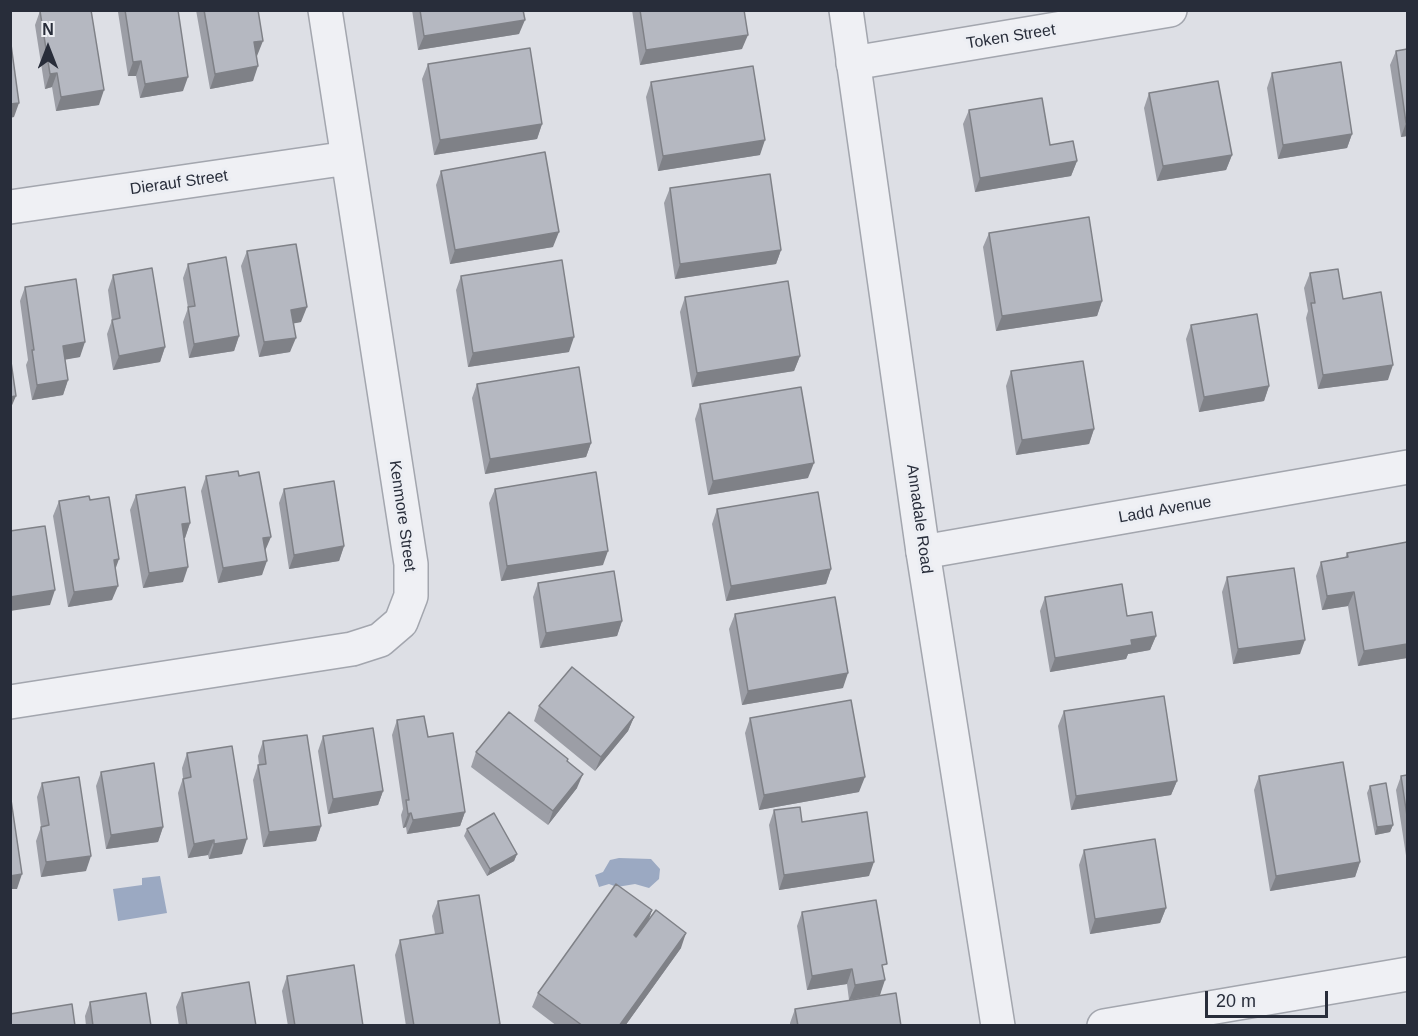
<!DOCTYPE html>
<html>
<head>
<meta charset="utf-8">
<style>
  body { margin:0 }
  #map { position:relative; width:1418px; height:1036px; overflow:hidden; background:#dddfe5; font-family:Helvetica,sans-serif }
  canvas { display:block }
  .frame { position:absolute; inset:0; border:12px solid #282d3a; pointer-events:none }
  .north { position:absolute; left:18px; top:18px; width:60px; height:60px; -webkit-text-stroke:4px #eceef3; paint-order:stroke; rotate:0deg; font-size:16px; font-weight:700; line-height:24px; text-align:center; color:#282d3a }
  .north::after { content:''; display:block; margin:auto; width:21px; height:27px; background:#282d3a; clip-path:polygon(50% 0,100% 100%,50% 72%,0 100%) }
  .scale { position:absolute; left:1205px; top:991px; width:123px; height:27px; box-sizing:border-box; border:3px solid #282d3a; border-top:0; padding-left:8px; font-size:18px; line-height:21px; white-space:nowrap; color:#282d3a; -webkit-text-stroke:4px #eceef3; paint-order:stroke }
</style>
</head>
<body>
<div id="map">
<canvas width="1418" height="1036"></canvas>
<div class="frame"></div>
<div class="north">N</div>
<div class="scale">20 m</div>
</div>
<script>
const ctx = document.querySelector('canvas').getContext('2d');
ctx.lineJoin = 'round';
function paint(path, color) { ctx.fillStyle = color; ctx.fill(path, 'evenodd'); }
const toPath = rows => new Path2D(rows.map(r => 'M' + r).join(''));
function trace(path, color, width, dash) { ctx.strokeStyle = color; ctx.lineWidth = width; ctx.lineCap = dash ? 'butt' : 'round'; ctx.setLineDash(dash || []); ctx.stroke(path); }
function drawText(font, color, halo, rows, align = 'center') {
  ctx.font = font + ' Helvetica,sans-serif'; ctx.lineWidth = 6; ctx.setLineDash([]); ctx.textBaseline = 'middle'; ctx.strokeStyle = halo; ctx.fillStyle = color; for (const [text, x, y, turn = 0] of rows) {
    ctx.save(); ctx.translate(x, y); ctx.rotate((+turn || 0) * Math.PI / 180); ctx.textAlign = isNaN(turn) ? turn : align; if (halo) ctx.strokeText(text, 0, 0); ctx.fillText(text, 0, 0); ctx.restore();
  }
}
paint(toPath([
  [619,858,651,859,660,869,659,879,649,888,635,884,617,887,609,884,599,887,595,875,603,872,610,860],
  [160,876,167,913,118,921,113,889,142,885,142,878]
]), '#9ba9c2');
const minor = toPath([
  [853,63,1170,10],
  [10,207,348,158],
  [923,552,1408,467],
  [10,702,352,649,380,640,401,622,411,596,411,564,325,10],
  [1104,1026,1408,974]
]);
const tertiary = toPath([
  [846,10,923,552,998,1026]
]);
trace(minor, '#a3a6ae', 36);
trace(tertiary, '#a3a6ae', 36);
trace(minor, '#eff0f4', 33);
trace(tertiary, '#eff0f4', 33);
paint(toPath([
  [119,10,178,10,183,91,140,98,136,76,128,76,118,12],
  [196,10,258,10,257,56,256,56,253,81,210,89],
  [412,10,523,10,519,34,418,50],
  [632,10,744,10,742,49,640,65],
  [40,11,99,105,56,111,52,87,45,89,35,25],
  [1407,49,1407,136,1401,137,1390,65,1396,51],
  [428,64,542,124,537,139,434,155,422,79],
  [1272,73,1352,134,1347,148,1278,159,1267,88],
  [651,82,760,155,658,171,646,97],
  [1149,93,1232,155,1226,170,1157,181,1144,108],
  [969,110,1050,145,1077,161,1071,176,975,192,963,124],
  [441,171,553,247,450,264,436,185],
  [670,188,781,250,776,264,675,279,664,203],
  [989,233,1102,301,1097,316,996,331,983,247],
  [247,251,301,322,293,323,290,352,259,357,241,266],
  [188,264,239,336,234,351,189,358,183,322,188,308,183,278],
  [1310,273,1343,299,1388,380,1318,389,1306,318,1308,311,1304,288],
  [113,275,165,347,160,362,113,370,107,334,112,320,108,290],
  [461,276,569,352,468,367,456,290],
  [25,287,80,357,65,359,68,380,63,395,32,400,26,365,28,360,20,301],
  [685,297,800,356,794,371,692,387,680,312],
  [1191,325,1269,386,1264,401,1199,412,1186,339],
  [1011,371,1094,429,1089,444,1016,455,1006,386],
  [477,384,591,443,586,457,485,474,472,398],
  [700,404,808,478,708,495,695,419],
  [206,476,265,551,262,575,218,583,201,491],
  [284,489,344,546,339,561,289,569,279,503],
  [495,489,603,565,501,581,489,503],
  [136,495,190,523,185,538,184,538,183,582,143,588,130,510],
  [90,500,115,570,112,600,68,607,53,516,59,501],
  [717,509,831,569,826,584,726,601,712,524],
  [1407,542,1407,658,1358,666,1348,606,1322,610,1316,576,1321,562,1345,558,1347,553],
  [1227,577,1300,654,1233,664,1222,592],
  [538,583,622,621,617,636,540,648,533,597],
  [1045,597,1127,616,1156,636,1150,650,1128,654,1126,659,1050,672,1040,611],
  [735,614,843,688,742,705,729,629],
  [539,706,634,717,628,731,595,771,534,721],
  [1064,711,1177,781,1171,795,1071,810,1058,726],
  [750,718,859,792,759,810,745,733],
  [397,720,428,737,465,812,460,826,407,834,406,827,403,828,401,815,403,809,392,735],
  [323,736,383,791,378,805,328,814,318,751],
  [263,741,321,826,316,841,263,847,253,780,258,765,259,765,258,756],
  [476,752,568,759,567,761,577,788,548,825,471,767],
  [187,753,242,854,209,859,208,855,188,858,178,793,183,778,182,768],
  [101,772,163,827,158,842,106,849,96,786],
  [1407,775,1407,862,1396,790,1401,776],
  [1259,776,1360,862,1355,877,1270,891,1254,790],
  [42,783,86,871,41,877,36,841,41,827,37,797],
  [1370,786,1393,825,1390,832,1375,835,1367,793],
  [774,810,802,822,869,876,779,890,769,825],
  [467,829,517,854,514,861,487,876,464,836],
  [1084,850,1166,908,1160,923,1090,934,1079,865],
  [438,901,500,1026,406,1026,395,955,400,940,435,934,432,916],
  [652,910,648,921,681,948,625,1026,557,1026,532,1007,538,993],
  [802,912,884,972,880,995,849,1000,847,984,807,990,797,926],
  [287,976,363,1026,288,1026,282,991],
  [182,993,256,1026,179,1026,176,1007],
  [90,1002,151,1026,86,1026,85,1016],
  [795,1009,901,1026,790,1026,790,1023]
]), '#9c9ea6');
paint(toPath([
  [525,20,519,34,418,50,424,36],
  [748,35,742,49,640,65,646,50],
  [263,41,257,56,249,57,254,42],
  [141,61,136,76,128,76,133,62],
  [258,66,253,81,210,89,215,74],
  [57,73,52,87,45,89,50,74],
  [188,77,183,91,140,98,145,84],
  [104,90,99,105,56,111,61,97],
  [19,103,14,117,10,118,10,104],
  [1406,123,1407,123,1407,136,1401,137],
  [542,124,537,139,434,155,440,140],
  [1352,134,1347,148,1278,159,1283,145],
  [765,140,760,155,658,171,663,156],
  [1232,155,1226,170,1157,181,1163,166],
  [1077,161,1071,176,975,192,980,178],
  [559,232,553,247,450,264,455,250],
  [781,250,776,264,675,279,680,264],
  [1102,301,1097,316,996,331,1002,316],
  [307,307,301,322,286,325,291,310],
  [239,336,234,351,189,358,194,344],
  [574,337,569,352,468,367,473,353],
  [296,338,290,352,259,357,264,342],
  [85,342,80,357,58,361,63,346],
  [165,347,160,362,113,370,119,356],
  [800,356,794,371,692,387,697,373],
  [1393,365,1388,380,1318,389,1323,375],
  [68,380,63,395,32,400,37,385],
  [1269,386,1264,401,1199,412,1204,397],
  [16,396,10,410,10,397],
  [1094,429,1089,444,1016,455,1022,440],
  [591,443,586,457,485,474,490,459],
  [814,463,808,478,708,495,713,481],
  [190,523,185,538,176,539,182,524],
  [271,537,265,551,263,538],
  [344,546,339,561,289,569,294,555],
  [608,551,603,565,501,581,507,566],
  [119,559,114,573,114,560],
  [267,561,262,575,218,583,223,568],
  [188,567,183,582,143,588,149,573],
  [831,569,826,584,726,601,731,586],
  [118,586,112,600,68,607,74,592],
  [55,590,50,605,10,611,10,597],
  [1354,592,1348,606,1322,610,1327,596],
  [622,621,617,636,540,648,546,633],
  [1156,636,1150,650,1128,654,1126,659,1050,672,1055,658,1131,640],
  [1305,640,1300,654,1233,664,1238,649],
  [1407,644,1407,658,1358,666,1364,651],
  [848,673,843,688,742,705,748,691],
  [634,717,628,731,595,771,601,757],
  [583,774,577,788,548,825,553,811],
  [865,777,859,792,759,810,764,795],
  [1177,781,1171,795,1071,810,1076,796],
  [383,791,378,805,328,814,333,799],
  [465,812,460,826,407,834,413,820],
  [411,813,406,827,403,828,408,814],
  [1393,825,1390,832,1375,835,1377,827],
  [321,826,316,841,263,847,269,832],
  [163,827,158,842,106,849,111,835],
  [247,839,242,854,209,859,214,844],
  [214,840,208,855,188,858,194,844],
  [517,854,514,861,487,876,490,869],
  [91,856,86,871,41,877,46,862],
  [874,862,869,876,779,890,784,875],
  [1360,862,1355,877,1270,891,1276,876],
  [22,874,17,889,10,889,10,876],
  [1166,908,1160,923,1090,934,1095,919],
  [652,910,647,925,629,950,634,935],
  [686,933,681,948,625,1026,619,1026],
  [852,969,847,984,807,990,812,976],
  [885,980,880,995,849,1000,855,985]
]), '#7f8187');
const building = toPath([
  [91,10,104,90,61,97,57,73,50,74,40,11,91,10],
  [125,10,178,10,188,77,145,84,141,61,133,62,125,10],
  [204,10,258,10,263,41,254,42,258,66,215,74,204,10],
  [420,10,523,10,525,20,424,36,420,10],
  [640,10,744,10,748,35,646,50,640,10],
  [10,37,19,103,10,104,10,37],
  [530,48,542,124,440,140,428,64,530,48],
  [1407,49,1407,123,1406,123,1396,51,1407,49],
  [1341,62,1352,134,1283,145,1272,73,1341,62],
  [753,66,765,140,663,156,651,82,753,66],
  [1218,81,1232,155,1163,166,1149,93,1218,81],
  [1042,98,1050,145,1073,141,1077,161,980,178,969,110,1042,98],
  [545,152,559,232,455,250,441,171,545,152],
  [770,174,781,250,680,264,670,188,770,174],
  [1089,217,1102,301,1002,316,989,233,1089,217],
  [296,244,307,307,291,310,296,338,264,342,247,251,296,244],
  [226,257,239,336,194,344,188,307,195,306,188,264,226,257],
  [562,260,574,337,473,353,461,276,562,260],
  [152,268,165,347,119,356,112,320,120,318,113,275,152,268],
  [1338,269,1343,299,1381,292,1393,365,1323,375,1311,303,1315,303,1310,273,1338,269],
  [76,279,85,342,63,346,68,380,37,385,32,350,34,350,25,287,76,279],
  [788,281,800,356,697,373,685,297,788,281],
  [1257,314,1269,386,1204,397,1191,325,1257,314],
  [10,355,16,396,10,397,10,355],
  [1083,361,1094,429,1022,440,1011,371,1083,361],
  [579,367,591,443,490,459,477,384,579,367],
  [801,387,814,463,713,481,700,404,801,387],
  [238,471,239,476,259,472,271,537,263,538,267,561,223,568,206,476,238,471],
  [596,472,608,551,507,566,495,489,596,472],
  [334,481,344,546,294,555,284,489,334,481],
  [185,487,190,523,182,524,188,567,149,573,136,495,185,487],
  [818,492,831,569,731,586,717,509,818,492],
  [89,496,90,500,109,497,119,559,114,560,118,586,74,592,59,501,89,496],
  [45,526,55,590,10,597,10,531,45,526],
  [1407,542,1407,644,1364,651,1354,592,1327,596,1321,562,1348,557,1347,553,1407,542],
  [1294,568,1305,640,1238,649,1227,577,1294,568],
  [614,571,622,621,546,633,538,583,614,571],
  [1122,584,1127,616,1152,612,1156,636,1131,640,1132,645,1055,658,1045,597,1122,584],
  [835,597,848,673,748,691,735,614,835,597],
  [572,667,634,717,601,757,539,706,572,667],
  [1164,696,1177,781,1076,796,1064,711,1164,696],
  [851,700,865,777,764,795,750,718,851,700],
  [509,712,568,759,567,761,583,774,553,811,476,752,509,712],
  [424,716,428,737,453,733,465,812,413,820,411,813,408,814,406,800,409,800,397,720,424,716],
  [373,728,383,791,333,799,323,736,373,728],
  [307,735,321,826,269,832,258,765,266,764,263,741,307,735],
  [232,746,247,839,214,844,214,840,194,844,183,779,191,777,187,753,232,746],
  [1343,762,1360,862,1276,876,1259,776,1343,762],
  [154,763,163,827,111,835,101,772,154,763],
  [1407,775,1407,816,1401,776,1407,775],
  [79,777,91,856,46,862,41,827,49,825,42,783,79,777],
  [1386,783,1393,825,1377,827,1370,786,1386,783],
  [10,793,22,874,10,876,10,793],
  [800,807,802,822,867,812,874,862,784,875,774,810,800,807],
  [494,813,517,854,490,869,467,829,494,813],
  [1155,839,1166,908,1095,919,1084,850,1155,839],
  [616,884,652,910,634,935,636,937,656,910,686,933,619,1026,583,1026,538,993,616,884],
  [479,895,500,1024,493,1026,414,1026,400,940,443,933,438,901,479,895],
  [876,900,887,964,882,965,885,980,855,985,852,969,812,976,802,912,876,900],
  [354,965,363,1026,295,1026,287,976,354,965],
  [249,982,256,1026,187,1026,182,993,249,982],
  [146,993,151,1026,93,1026,90,1002,146,993],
  [896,993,901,1026,798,1026,795,1009,896,993],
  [72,1004,75,1026,10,1026,10,1014,72,1004]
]);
paint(building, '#b5b8c1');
trace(building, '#7f8187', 1.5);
drawText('16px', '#282d3a', '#eceef3', [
  ["Token Street",1011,37,-9],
  ["Dierauf Street",179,183,-8],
  ["Ladd Avenue",1165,510,-10],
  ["Kenmore Street",402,516,82],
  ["Annadale Road",919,519,82]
]);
</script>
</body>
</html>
